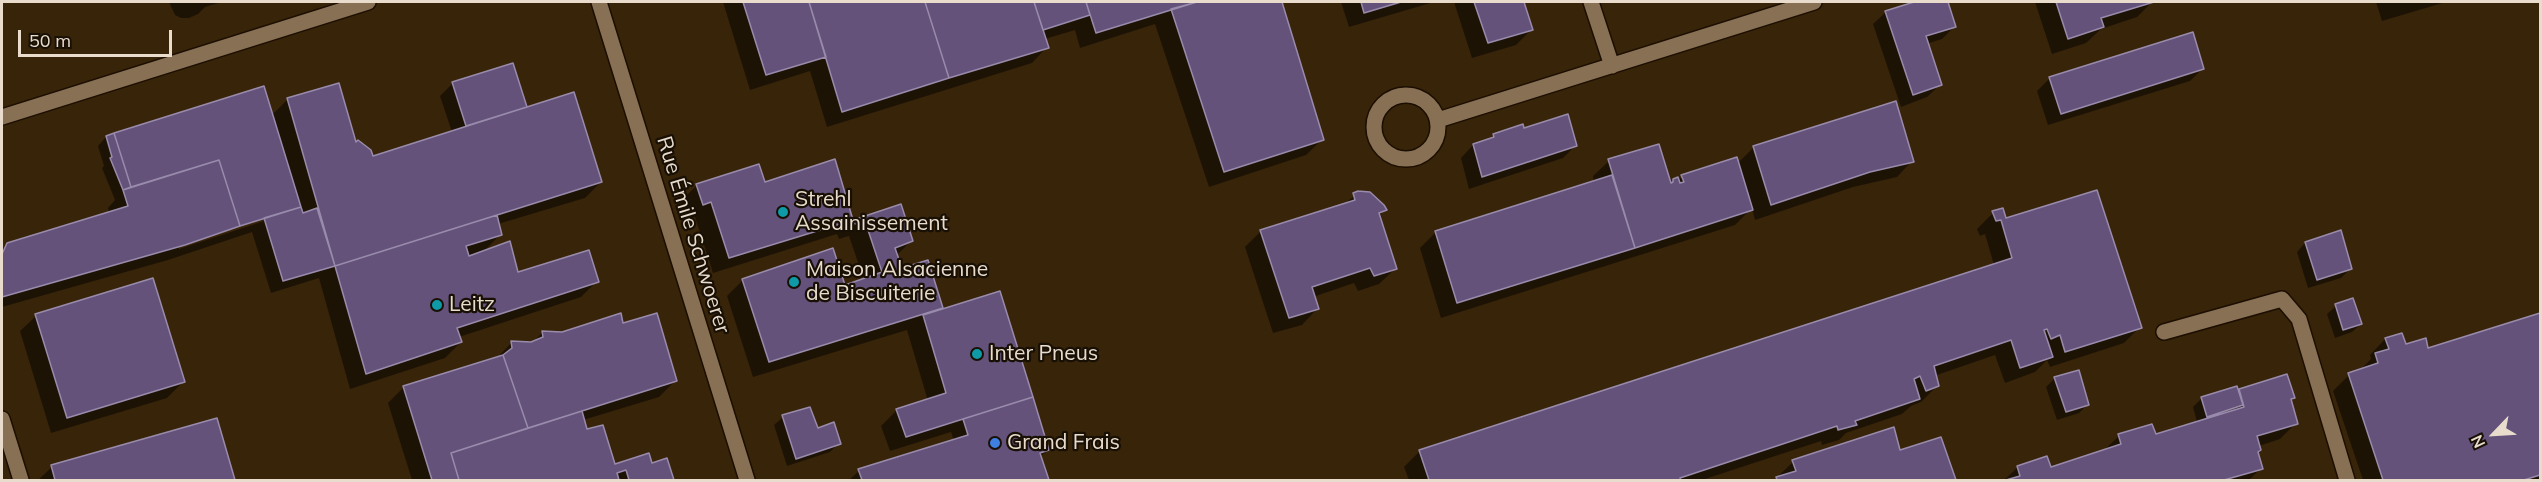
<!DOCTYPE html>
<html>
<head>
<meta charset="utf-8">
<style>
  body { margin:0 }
  #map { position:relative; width:2542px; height:482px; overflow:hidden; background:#382409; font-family:Mulish,sans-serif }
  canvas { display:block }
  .frame { position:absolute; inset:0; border:3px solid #e9dccd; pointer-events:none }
  .north { position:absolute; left:2464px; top:404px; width:60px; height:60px; -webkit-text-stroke:4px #181005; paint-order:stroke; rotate:245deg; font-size:16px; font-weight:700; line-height:24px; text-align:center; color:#e9dccd }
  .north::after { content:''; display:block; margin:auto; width:21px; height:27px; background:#e9dccd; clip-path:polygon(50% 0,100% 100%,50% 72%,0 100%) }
  .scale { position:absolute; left:18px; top:30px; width:154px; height:27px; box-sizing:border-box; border:3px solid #e9dccd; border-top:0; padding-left:8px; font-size:18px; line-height:21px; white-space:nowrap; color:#e9dccd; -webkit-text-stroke:4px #181005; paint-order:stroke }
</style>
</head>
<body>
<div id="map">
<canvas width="2542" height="482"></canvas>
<div class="frame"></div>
<div class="north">N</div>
<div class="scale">50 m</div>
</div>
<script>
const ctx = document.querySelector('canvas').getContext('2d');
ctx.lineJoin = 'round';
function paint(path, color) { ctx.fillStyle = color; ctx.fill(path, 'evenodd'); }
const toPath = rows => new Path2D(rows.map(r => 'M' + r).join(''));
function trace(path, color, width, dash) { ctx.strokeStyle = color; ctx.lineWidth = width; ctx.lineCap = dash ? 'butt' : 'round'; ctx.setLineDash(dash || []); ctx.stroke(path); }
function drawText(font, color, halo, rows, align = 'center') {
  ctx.font = font + ' Mulish,sans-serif'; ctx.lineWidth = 4.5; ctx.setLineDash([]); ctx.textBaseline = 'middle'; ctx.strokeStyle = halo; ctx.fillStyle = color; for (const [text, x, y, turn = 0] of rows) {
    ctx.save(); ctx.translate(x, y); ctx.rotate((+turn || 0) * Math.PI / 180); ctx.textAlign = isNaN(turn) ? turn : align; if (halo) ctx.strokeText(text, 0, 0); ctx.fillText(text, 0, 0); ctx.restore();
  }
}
paint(toPath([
  [169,2,222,2,205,7,198,14,189,18,181,18,175,15],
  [723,2,1280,2,1322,140,1306,155,1209,187,1155,24,1080,48,1075,30,1045,39,1047,47,1032,63,827,127,810,71,750,90],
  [1341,2,1434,2,1349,27],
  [1454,2,1522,2,1532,29,1516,45,1472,58],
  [1918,2,1946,2,1955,26,1942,39,1926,44,1940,85,1927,97,1901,107,1873,24,1886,12],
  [2035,2,2152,2,2137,17,2101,29,2086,43,2052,54],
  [2376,2,2446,2,2382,21],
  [2203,68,2190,81,2048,125,2037,91,2050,78],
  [453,83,526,109,601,182,585,198,498,224,501,234,482,253,517,273,597,281,581,297,459,337,461,342,445,358,350,389,319,278,271,293,252,232,168,260,2,307,2,251,8,244,109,213,108,208,115,200,102,168,104,166,98,146,106,137,271,116,288,99,372,158,452,132,440,96],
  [269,216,264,221,179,249,178,246],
  [1523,130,1575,146,1563,158,1469,189,1461,158,1473,145,1488,141,1494,135],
  [1754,147,1912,161,1897,177,1853,187,1755,220,1752,208,1735,225,1441,318,1420,248,1436,232,1594,182,1593,176,1609,161,1670,184,1682,177,1737,164],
  [834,161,853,223,900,206,911,241,896,256,901,270,927,262,942,310,1048,450,1040,457,1047,480,849,480,859,471,954,441,951,432,890,451,881,426,897,410,928,401,907,330,753,377,727,296,743,280,844,287,864,280,849,236,839,239,837,234,713,273,695,217,688,220,681,201,697,185,764,183],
  [1359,192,1370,193,1380,201,1385,210,1378,217,1395,269,1379,284,1358,291,1354,283,1313,297,1317,309,1302,325,1273,333,1245,247,1261,231,1343,205],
  [1993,213,2140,327,2124,343,2050,367,2047,360,2035,372,2005,383,1995,355,1934,376,1937,386,1921,402,1911,406,1902,414,1846,433,1839,440,1822,445,1821,441,1702,480,1409,480,1404,467,1420,451,1994,265,1985,234,1980,236,1977,229],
  [2340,232,2350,269,2341,278,2308,288,2297,252,2305,243],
  [2336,306,2361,324,2352,332,2335,338,2327,314],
  [2540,315,2540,480,2363,480,2333,391,2349,375,2360,370,2371,359,2370,355,2385,339,2401,335,2405,345,2427,350],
  [36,316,183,382,167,398,51,433,20,331],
  [622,325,675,381,659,397,583,420,586,431,614,466,651,465,666,460,672,480,412,480,388,403,404,387,496,359,512,342,532,343,542,333,562,334],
  [2055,378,2088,404,2079,413,2057,420,2046,387],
  [2236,387,2237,393,2240,390,2293,398,2290,401,2296,423,2280,439,2259,446,2257,453,2261,468,2249,480,2004,480,2017,468,2046,458,2050,469,2103,451,2119,436,2155,435,2197,422,2193,407,2201,399],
  [783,417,817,430,839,443,830,452,787,466,774,425],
  [216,420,234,480,38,480,52,467],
  [1941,439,1954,480,1774,480,1793,462,1899,452]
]), '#0007');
const building = toPath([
  [743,2,809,2,826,57,766,75,743,2],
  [809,2,925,2,949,78,842,112,809,2],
  [925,2,1034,2,1049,48,949,78,925,2],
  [1034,2,1086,2,1090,15,1043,30,1034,2],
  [1086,2,1197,2,1096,33,1086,2],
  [1197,2,1282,2,1324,140,1224,172,1171,9,1197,2],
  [1361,2,1401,2,1364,13,1361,2],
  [1474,2,1524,2,1533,30,1488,43,1474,2],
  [1914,2,1948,2,1956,27,1926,36,1942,85,1913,95,1885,11,1914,2],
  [2056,2,2154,2,2101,18,2104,27,2068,39,2056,2],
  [2193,32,2204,69,2061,114,2049,77,2193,32],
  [513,63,527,107,466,126,452,82,513,63],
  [339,83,356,142,358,140,371,150,373,156,574,92,602,182,335,266,287,98,339,83],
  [264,86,301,207,240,226,219,160,131,187,114,133,264,86],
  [1896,101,1914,162,1870,172,1771,205,1753,146,1896,101],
  [1568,114,1577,146,1482,177,1473,144,1494,137,1493,134,1523,124,1524,128,1568,114],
  [114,133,131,187,123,190,110,158,112,157,106,136,114,133],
  [1659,144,1671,183,1673,182,1673,179,1678,177,1680,183,1684,182,1681,175,1737,157,1753,210,1635,248,1608,159,1659,144],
  [835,159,853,220,729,258,711,202,703,205,696,184,759,164,765,182,835,159],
  [219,160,240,226,185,245,2,297,2,254,7,243,128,206,123,190,219,160],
  [1612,175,1635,248,1457,303,1435,231,1612,175],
  [2097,190,2142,328,2065,352,2060,335,2051,339,2047,329,2044,330,2053,357,2020,368,2011,340,1934,366,1939,386,1926,391,1920,376,1914,379,1920,399,1855,421,1857,425,1838,430,1837,426,1680,478,1681,480,1429,480,1419,450,2012,258,2001,220,1996,221,1992,211,2003,208,2006,218,2097,190],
  [1358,191,1370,192,1384,205,1387,210,1379,213,1397,269,1374,276,1370,268,1312,287,1319,309,1289,318,1260,230,1355,200,1353,193,1358,191],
  [901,204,913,241,895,248,902,268,928,260,943,308,769,362,742,279,833,248,845,285,882,272,865,221,855,224,853,220,901,204],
  [301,207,303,213,317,208,335,266,283,281,264,218,301,207],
  [497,215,502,235,466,246,469,256,510,241,518,272,589,250,599,282,457,328,462,342,366,374,335,266,497,215],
  [2341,230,2352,269,2317,280,2305,242,2341,230],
  [153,278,185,382,67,418,35,314,153,278],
  [1000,291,1033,397,906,437,896,409,946,393,923,315,1000,291],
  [2353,298,2362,324,2343,330,2335,304,2353,298],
  [621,313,623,323,657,313,677,381,528,428,503,355,512,348,511,341,531,342,543,337,542,331,562,332,621,313],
  [2540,313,2540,475,2524,480,2383,480,2348,373,2378,363,2375,353,2389,349,2385,338,2402,333,2406,344,2426,338,2428,348,2540,313],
  [503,355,528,428,451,453,459,480,432,480,403,386,503,355],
  [2079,370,2089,405,2066,412,2054,377,2079,370],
  [2287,374,2295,398,2291,399,2298,424,2257,436,2261,450,2258,452,2263,469,2224,480,2006,480,2020,476,2017,466,2047,456,2051,467,2121,444,2118,434,2152,424,2156,434,2244,407,2239,389,2287,374],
  [2237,386,2243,405,2207,417,2201,397,2237,386],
  [1033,397,1049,450,1040,453,1049,480,862,480,858,469,968,435,963,419,1033,397],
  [810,407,818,428,834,422,841,444,796,459,782,415,810,407],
  [582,411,587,429,603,425,615,464,649,453,652,463,667,458,674,480,629,480,626,470,617,473,619,480,459,480,451,453,582,411],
  [217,418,235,480,55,480,51,465,217,418],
  [1894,427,1900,450,1941,437,1956,480,1777,480,1776,477,1796,471,1792,460,1894,427]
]);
paint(building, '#64527b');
trace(building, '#998bab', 1.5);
const minor = toPath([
  [599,2,747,480],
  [1591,2,1612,66],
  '1374 127a32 32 0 1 1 64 0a32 32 0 1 1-64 0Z',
  [2,117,368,2],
  [1438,120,1814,2],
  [2164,332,2282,299,2299,319,2347,480],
  [2,419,21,480]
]);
trace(minor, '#1c0e00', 18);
trace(minor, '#877054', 15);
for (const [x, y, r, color] of [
  [783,212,6,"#0f9aa8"],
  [794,282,6,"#0f9aa8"],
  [437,305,6,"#0f9aa8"],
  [977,354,6,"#0f9aa8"],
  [995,443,6,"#3f7fe0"]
]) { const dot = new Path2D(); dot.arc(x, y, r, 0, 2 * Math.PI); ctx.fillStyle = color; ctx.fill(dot); trace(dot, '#181005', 2); }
drawText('21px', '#e9dccd', '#181005', [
  ["Strehl",795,200],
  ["Assainissement",795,224],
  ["Maison Alsacienne",806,270],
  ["de Biscuiterie",806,294],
  ["Leitz",449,305],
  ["Inter Pneus",989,354],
  ["Grand Frais",1007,443]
], 'left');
drawText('21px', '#e9dccd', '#181005', [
  ["Rue Émile Schwoerer",693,235,73]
]);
</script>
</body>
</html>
